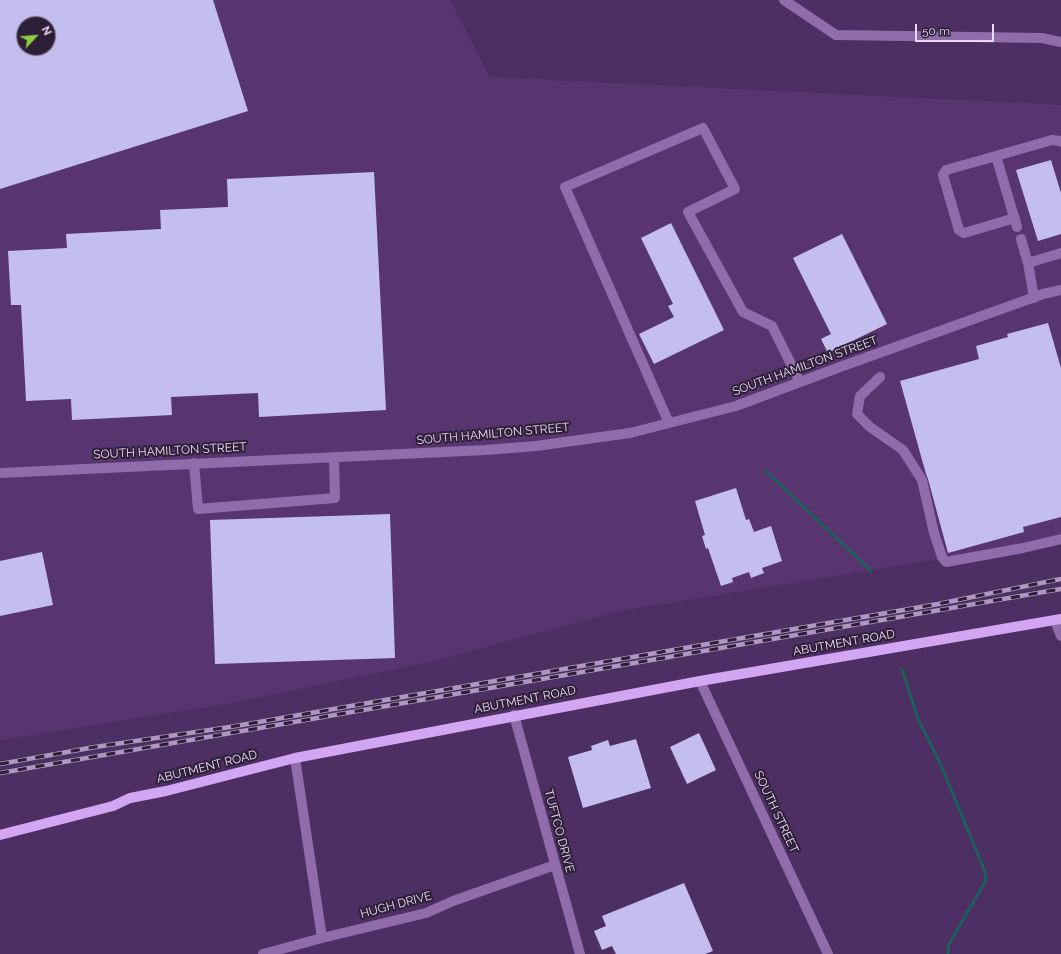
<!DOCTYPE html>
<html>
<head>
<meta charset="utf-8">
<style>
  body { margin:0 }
  #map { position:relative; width:1061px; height:954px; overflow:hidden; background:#4e2f63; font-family:Raleway,sans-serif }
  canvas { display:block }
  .north { position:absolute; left:16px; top:16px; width:40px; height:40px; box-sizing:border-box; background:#2d1f36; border:1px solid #796984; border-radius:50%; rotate:64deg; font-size:11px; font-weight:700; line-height:16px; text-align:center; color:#ead8f8 }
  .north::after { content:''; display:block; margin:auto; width:14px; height:18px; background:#8ece43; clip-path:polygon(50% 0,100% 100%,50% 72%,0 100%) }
  .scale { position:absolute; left:915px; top:24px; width:79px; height:18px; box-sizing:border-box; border:2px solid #ead8f8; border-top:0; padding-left:5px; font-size:12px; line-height:14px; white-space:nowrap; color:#ead8f8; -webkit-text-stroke:3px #2d1f36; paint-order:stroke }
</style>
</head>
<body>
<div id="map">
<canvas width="1061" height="954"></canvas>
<div class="north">N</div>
<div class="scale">50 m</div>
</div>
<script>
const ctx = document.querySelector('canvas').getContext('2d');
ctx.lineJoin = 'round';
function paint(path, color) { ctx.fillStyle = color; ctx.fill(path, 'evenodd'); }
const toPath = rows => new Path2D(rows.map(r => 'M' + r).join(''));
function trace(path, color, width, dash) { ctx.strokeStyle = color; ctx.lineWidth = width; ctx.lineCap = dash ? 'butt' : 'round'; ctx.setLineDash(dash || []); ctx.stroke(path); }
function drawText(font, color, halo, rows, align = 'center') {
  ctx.font = font + ' Raleway,sans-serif'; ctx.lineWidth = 4; ctx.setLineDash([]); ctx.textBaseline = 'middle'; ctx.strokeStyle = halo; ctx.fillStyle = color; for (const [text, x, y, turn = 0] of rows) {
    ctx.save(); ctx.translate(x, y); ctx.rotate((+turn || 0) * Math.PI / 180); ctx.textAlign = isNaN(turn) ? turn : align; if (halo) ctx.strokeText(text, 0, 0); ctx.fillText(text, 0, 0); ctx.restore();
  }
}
paint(toPath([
  [0,0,450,0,490,77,1061,105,1061,545,920,562,620,611,430,662,231,703,0,740],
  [24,24,48,24,48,48,24,48]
]), '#593570');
trace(toPath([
  [766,471,871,571],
  [902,669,918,719,940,763,984,869,986,880,948,946,948,954]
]), '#1c615e', 3);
paint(toPath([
  [0,0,213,0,248,111,0,189],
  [24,24,48,24,48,48,24,48],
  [1051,160,1061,193,1061,234,1038,241,1016,170],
  [374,172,386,410,259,417,258,393,171,397,172,415,72,420,71,399,26,401,21,305,11,305,8,251,67,248,66,234,161,229,160,210,228,207,227,179],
  [671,223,724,330,654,364,639,334,674,317,668,306,673,304,641,238],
  [842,234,887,324,828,353,821,339,831,334,793,258],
  [1048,323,1061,368,1061,517,1023,527,1024,532,948,553,928,479,926,474,900,381,979,359,976,346,1008,337,1007,334],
  [736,488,746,520,749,519,754,532,771,526,782,561,762,568,764,573,751,578,749,572,732,578,733,582,721,586,708,548,706,549,702,536,705,535,695,501],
  [390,514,395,658,215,664,210,520],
  [42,552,53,605,0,616,0,561],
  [699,733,716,770,687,784,670,747],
  [636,739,651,788,583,808,568,757,592,750,591,746,608,740,610,746],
  [684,883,713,951,705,954,616,954,612,946,602,950,594,931,606,926,602,916]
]), '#c4beee');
trace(toPath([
  [784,0,836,35,1042,38,1061,42],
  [996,156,946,170,943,175,959,230,964,233,1015,218],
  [1017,227,996,156,1052,140,1060,141,1061,142],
  [1021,239,1028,263,1061,253],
  [1028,263,1034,298],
  [880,377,860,396,857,414,870,427,903,450,922,480,934,533,942,557,946,562,1023,548,1061,539],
  [669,423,565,187,703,128,735,189,688,212,743,312,772,326,800,382],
  [194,463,198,509,335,498,334,457],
  [0,473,486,450,536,446,630,433,736,406,840,367,1043,294,1061,290],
  [1055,621,1061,636],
  [700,681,828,954],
  [514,715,580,954],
  [295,758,322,938],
  [263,954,322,938,426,913,453,901,555,865]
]), '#916cab', 10);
trace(toPath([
  [0,835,113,806,130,798,166,791,295,758,700,681,1061,619]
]), '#d3a6f3', 10);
const rail = toPath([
  [0,764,95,747,230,727,938,604,1061,579],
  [0,773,1061,589]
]);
trace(rail, '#af98c0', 4.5);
trace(rail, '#2d1f36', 3, [9]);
drawText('12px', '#ead8f8', '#2d1f36', [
  ["SOUTH HAMILTON STREET",805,366,-20],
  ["SOUTH HAMILTON STREET",493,434,-5],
  ["SOUTH HAMILTON STREET",170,451,-3],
  ["ABUTMENT ROAD",844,643,-10],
  ["ABUTMENT ROAD",525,700,-11],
  ["ABUTMENT ROAD",207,767,-14],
  ["SOUTH STREET",776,812,65],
  ["TUFTCO DRIVE",559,831,75],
  ["HUGH DRIVE",396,905,-15]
]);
</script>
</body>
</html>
